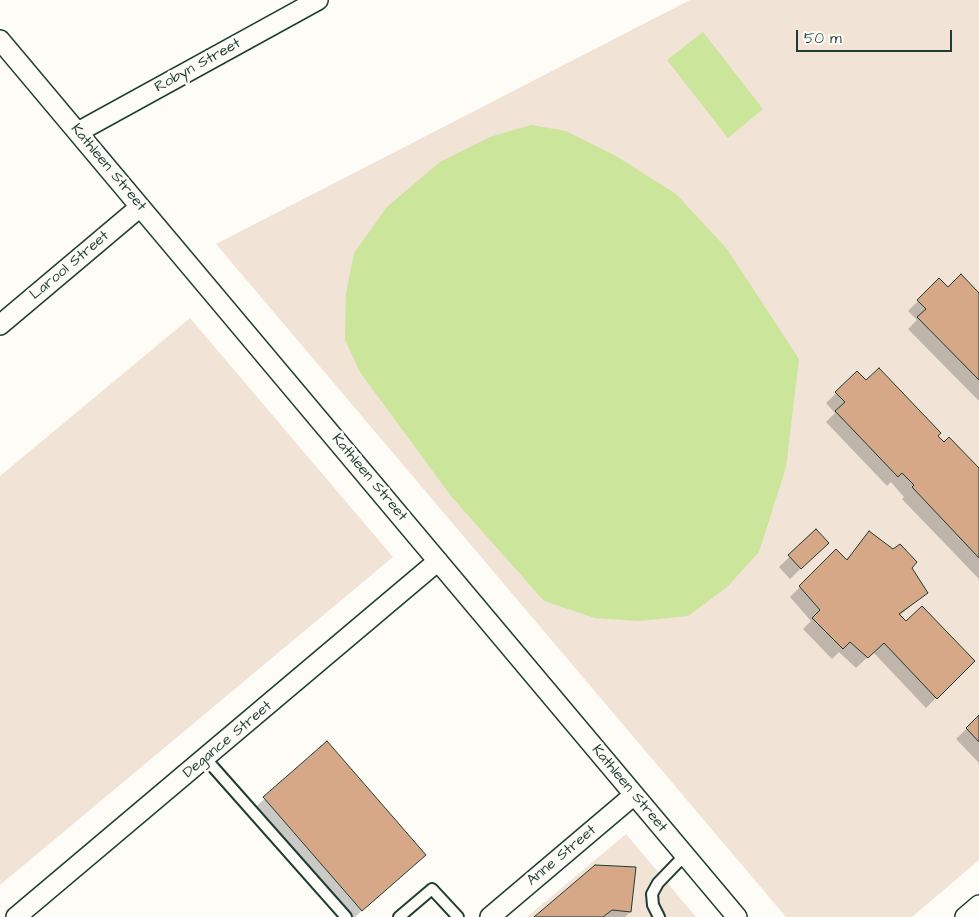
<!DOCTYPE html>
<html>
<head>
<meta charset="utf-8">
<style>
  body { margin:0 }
  #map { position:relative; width:979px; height:917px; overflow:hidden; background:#fdfcf7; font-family:"Architects Daughter",sans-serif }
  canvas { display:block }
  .scale { position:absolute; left:796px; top:30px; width:156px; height:22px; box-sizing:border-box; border:2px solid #1f3d34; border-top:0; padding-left:6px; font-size:15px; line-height:18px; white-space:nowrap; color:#1f3d34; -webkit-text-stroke:4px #fdfcf7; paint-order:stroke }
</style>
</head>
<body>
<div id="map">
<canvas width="979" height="917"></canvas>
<div class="scale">50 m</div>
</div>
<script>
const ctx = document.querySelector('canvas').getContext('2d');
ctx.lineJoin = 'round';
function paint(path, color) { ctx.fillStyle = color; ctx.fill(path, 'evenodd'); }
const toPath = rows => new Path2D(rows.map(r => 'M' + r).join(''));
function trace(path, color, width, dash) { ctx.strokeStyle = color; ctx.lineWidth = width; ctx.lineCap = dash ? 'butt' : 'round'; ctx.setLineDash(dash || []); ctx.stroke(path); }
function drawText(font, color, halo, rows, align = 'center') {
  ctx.font = font + ' "Architects Daughter",sans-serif'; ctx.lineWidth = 5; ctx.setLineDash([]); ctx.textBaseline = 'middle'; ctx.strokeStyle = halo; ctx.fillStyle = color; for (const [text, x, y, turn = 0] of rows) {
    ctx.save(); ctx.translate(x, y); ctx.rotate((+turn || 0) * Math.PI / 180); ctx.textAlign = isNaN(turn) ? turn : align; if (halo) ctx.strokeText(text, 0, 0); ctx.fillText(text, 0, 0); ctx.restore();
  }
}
paint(toPath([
  [690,0,979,0,979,860,912,917,786,917,216,244],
  [190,318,393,557,0,885,0,476],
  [626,834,696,917,527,917]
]), '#f1e3d5');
paint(toPath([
  [703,32,763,109,728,138,667,60],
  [531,125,566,131,616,156,676,194,727,249,799,359,786,467,759,552,727,587,688,616,639,621,595,618,544,601,451,496,360,372,345,340,346,294,354,253,387,207,440,162,490,137]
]), '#cbe59b');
paint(toPath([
  [939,280,948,289,979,295,979,401,908,329,917,320,908,311],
  [857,373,866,382,979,470,979,579,902,499,904,497,891,482,887,486,826,422,835,413,826,403],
  [816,531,827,543,790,579,779,567],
  [869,533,910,568,926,593,899,616,906,623,973,661,926,708,873,652,856,668,839,652,832,659,803,629,811,621,790,597,836,551,846,560],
  [979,717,979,763,956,739],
  [327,743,424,855,355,917,341,917,250,812],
  [595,866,630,912,625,917,536,917]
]), '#0003');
const building = toPath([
  [961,274,979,293,979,380,917,317,926,309,917,300,939,278,948,287,961,274],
  [879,368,941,433,938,436,944,442,949,437,979,468,979,558,912,487,914,485,902,473,898,477,835,411,845,402,835,392,857,371,866,380,879,368],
  [816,529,829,543,801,569,788,555,816,529],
  [869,531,893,549,900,544,917,562,912,568,928,593,899,614,906,621,922,606,975,661,937,699,884,643,868,658,850,642,843,649,812,618,820,610,799,586,836,549,847,560,869,531],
  [979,715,979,742,966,728,979,715],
  [327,741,426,855,362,911,263,797,327,741],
  [595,865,636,867,631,912,612,910,603,917,534,917,595,865]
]);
paint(building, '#d6a887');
trace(building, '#1f3d34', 1);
const lane = toPath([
  [206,759,346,917],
  [399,917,432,889,458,917],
  [659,917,653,905,652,894,658,883,685,855]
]);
const street = toPath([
  [0,40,737,917],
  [78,132,318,0],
  [0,325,140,207],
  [16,917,438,561],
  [490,917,634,795],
  [965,917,979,905]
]);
trace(lane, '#1f3d34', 14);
trace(street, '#1f3d34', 22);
trace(lane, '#fdfcf7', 10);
trace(street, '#fdfcf7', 19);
drawText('15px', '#1f3d34', '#fdfcf7', [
  ["Robyn Street",198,66,-29],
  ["Kathleen Street",108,168,50],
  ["Larool Street",70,266,-40],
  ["Kathleen Street",369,478,50],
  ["Degance Street",228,740,-40],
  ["Kathleen Street",629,789,50],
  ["Anne Street",562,856,-40]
]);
</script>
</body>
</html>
